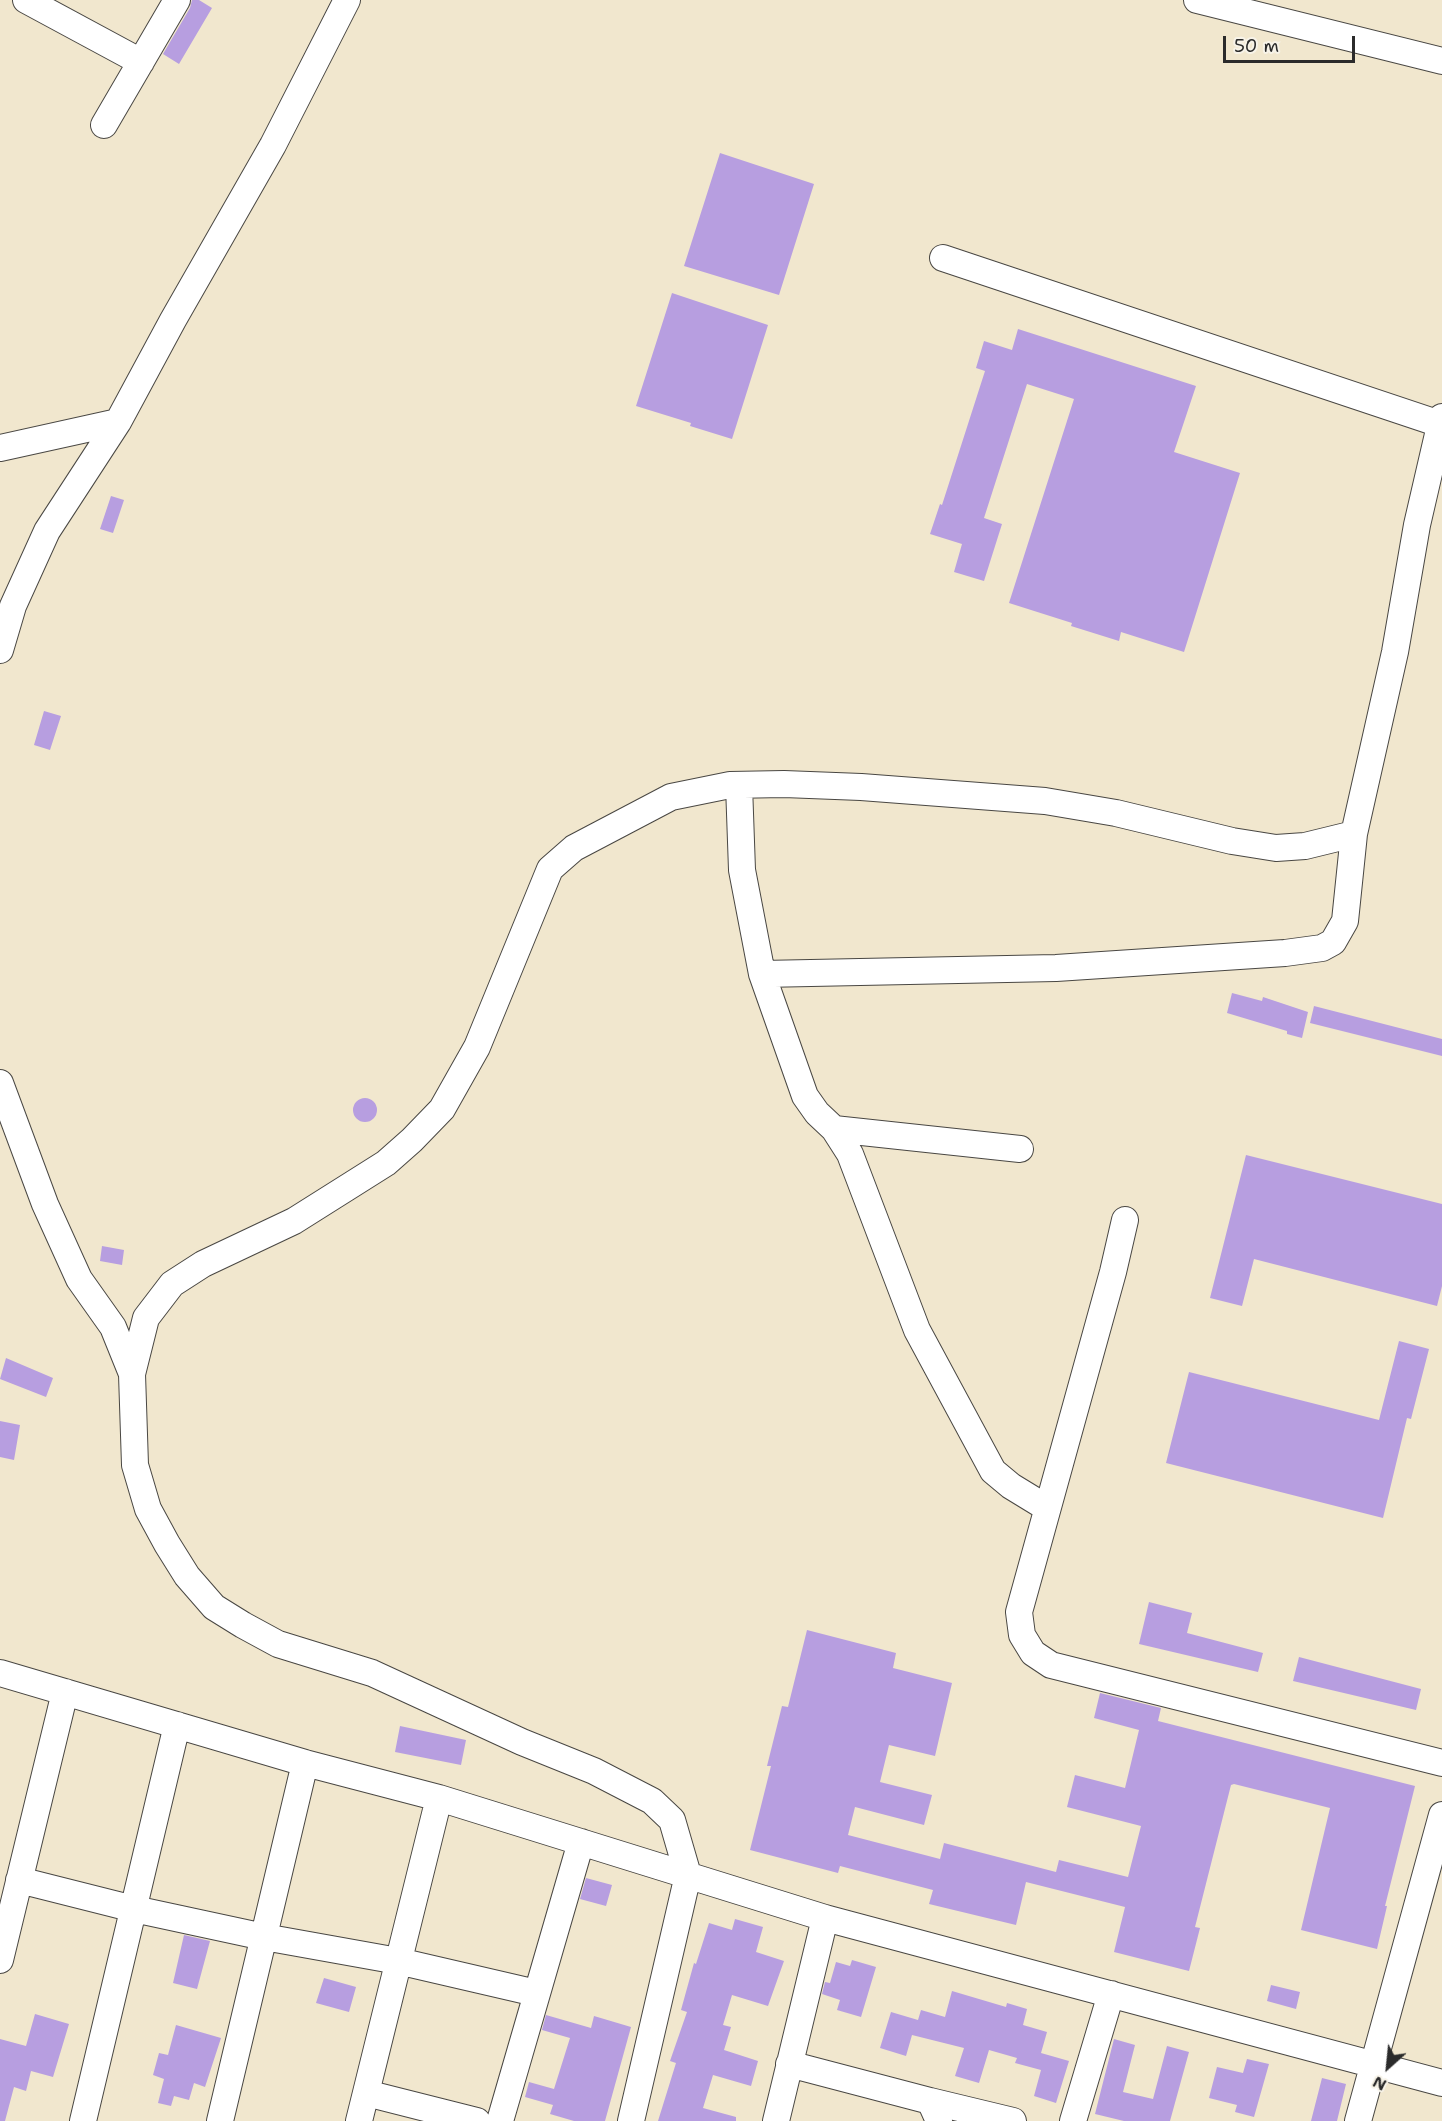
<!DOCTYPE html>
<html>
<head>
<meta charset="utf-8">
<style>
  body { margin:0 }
  #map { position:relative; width:1442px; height:2121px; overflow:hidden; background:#f1e7ce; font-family:"Shantell Sans",sans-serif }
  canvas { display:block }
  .north { position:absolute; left:1358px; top:2037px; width:60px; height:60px; -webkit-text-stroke:4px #f7f3e8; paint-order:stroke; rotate:207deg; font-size:16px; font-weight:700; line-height:24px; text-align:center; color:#2b2b2b }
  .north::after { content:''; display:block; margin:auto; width:21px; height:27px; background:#2b2b2b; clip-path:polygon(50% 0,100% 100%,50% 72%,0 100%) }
  .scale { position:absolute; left:1223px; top:36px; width:132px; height:27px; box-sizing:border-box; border:3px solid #2b2b2b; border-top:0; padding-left:8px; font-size:18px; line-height:21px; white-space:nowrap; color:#2b2b2b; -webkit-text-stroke:4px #f7f3e8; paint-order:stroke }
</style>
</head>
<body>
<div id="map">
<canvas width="1442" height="2121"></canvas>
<div class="north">N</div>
<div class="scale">50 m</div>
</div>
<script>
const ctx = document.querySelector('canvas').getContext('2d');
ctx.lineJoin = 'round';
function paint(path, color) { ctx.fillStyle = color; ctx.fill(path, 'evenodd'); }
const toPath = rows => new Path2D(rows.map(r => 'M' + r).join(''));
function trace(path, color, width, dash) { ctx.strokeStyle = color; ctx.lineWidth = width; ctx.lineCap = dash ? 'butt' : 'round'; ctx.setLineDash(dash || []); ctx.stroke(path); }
paint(toPath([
  [192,0,199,0,212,8,179,64,163,54,190,8],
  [720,153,814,184,779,295,684,266],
  [672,293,768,325,732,439,690,426,691,423,636,406],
  [1018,329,1196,386,1174,452,1240,473,1184,652,1121,632,1119,641,1071,626,1072,623,1009,603,1074,399,1027,384,984,518,1002,524,984,581,954,572,962,544,930,534,940,504,942,505,985,371,976,368,984,341,1012,350],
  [111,496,124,500,113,533,100,529],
  [44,711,61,716,50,750,34,745],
  [1232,993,1262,1001,1263,997,1308,1012,1302,1038,1287,1034,1287,1031,1227,1013],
  [1314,1006,1442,1039,1442,1056,1310,1023],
  '353 1110a12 12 0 1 1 24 0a12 12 0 1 1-24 0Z',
  [1246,1155,1442,1204,1442,1286,1437,1306,1254,1259,1242,1306,1210,1298],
  [102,1246,124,1250,122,1265,100,1261],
  [1399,1341,1429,1349,1411,1419,1407,1418,1383,1518,1166,1463,1189,1372,1379,1420],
  [6,1358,53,1378,46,1397,0,1379],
  [0,1421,20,1425,14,1460,0,1457],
  [1149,1602,1192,1613,1187,1633,1263,1653,1258,1672,1139,1644],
  [807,1630,896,1653,893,1668,952,1683,935,1756,889,1745,880,1782,932,1795,924,1825,855,1807,848,1835,940,1859,944,1843,1056,1872,1059,1860,1128,1877,1141,1826,1067,1807,1075,1775,1125,1788,1139,1730,1094,1718,1100,1693,1161,1708,1158,1721,1415,1786,1385,1906,1387,1906,1377,1949,1301,1930,1330,1808,1234,1784,1231,1785,1195,1927,1200,1928,1189,1971,1114,1952,1125,1907,1026,1882,1016,1925,929,1904,933,1890,840,1866,838,1873,750,1850,771,1766,767,1766,782,1706,788,1707],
  [1299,1657,1421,1689,1416,1710,1293,1681],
  [400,1726,466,1740,461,1765,395,1752],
  [586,1878,612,1885,606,1906,580,1899],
  [735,1919,763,1927,756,1952,784,1961,768,2006,732,1995,723,2025,731,2027,724,2050,758,2061,751,2086,713,2075,703,2108,736,2117,736,2121,658,2121,676,2063,670,2061,687,2012,681,2010,694,1963,696,1964,709,1923,732,1930],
  [184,1935,210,1941,197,1989,173,1983],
  [852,1960,876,1967,861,2017,837,2010,840,2000,822,1994,825,1982,830,1983,836,1962,850,1966],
  [324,1978,356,1987,349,2012,316,2003],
  [1271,1985,1300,1992,1296,2009,1267,2001],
  [952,1991,1006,2007,1007,2003,1027,2009,1023,2025,1047,2032,1041,2053,1069,2061,1056,2103,1034,2096,1041,2070,1015,2063,1017,2058,989,2050,979,2083,955,2076,964,2048,912,2035,906,2056,880,2048,891,2012,918,2020,921,2010,945,2017],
  [35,2014,69,2024,53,2077,31,2071,26,2091,14,2087,5,2121,0,2121,0,2039,26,2046],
  [546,2015,591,2028,594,2016,631,2027,605,2121,574,2121,550,2114,553,2105,525,2097,529,2082,554,2089,570,2038,542,2030],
  [176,2025,221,2038,205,2087,194,2083,189,2100,174,2096,171,2106,158,2103,164,2079,153,2075,159,2053,168,2055],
  [1114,2039,1135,2045,1123,2092,1153,2099,1167,2046,1189,2052,1170,2121,1124,2121,1095,2114],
  [1247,2059,1269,2064,1254,2117,1235,2112,1237,2105,1209,2098,1217,2067,1243,2073],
  [1322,2078,1346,2084,1337,2121,1311,2121]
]), '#b79ee0');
const minor = toPath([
  [26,0,141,62],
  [1197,0,1442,61],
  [104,125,177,0],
  [943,258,1440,424],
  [0,448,118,422],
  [0,650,13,606,47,531,118,422,173,320,273,145,347,0],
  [739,785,742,870,762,974,805,1096,817,1113,834,1129,850,1154,917,1330,993,1471,1011,1486,1047,1508],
  [762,974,1056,968,1285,953,1322,948,1333,942,1345,921,1354,834],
  [0,1083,45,1204,79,1279,113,1327,132,1374],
  [834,1129,1020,1149],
  [1125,1220,1113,1272,1019,1612,1022,1635,1033,1653,1051,1665,1442,1763],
  [0,1673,305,1763,439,1798,825,1918,1442,2083],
  [19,1880,134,1909,264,1937,398,1961,536,1993],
  [0,1960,65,1692],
  [789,2064,930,2101,939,2121],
  [366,2093,477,2121],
  [930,2101,1013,2121],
  [83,2121,177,1725],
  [220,2121,305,1763],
  [359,2121,439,1798],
  [500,2121,581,1842],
  [631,2121,688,1875,672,1820,652,1801,594,1771,522,1742,372,1673,278,1644,243,1625,214,1607,187,1576,167,1544,148,1509,135,1465,132,1374,146,1318,172,1284,203,1264,294,1221,386,1163,412,1140,442,1109,477,1047,550,869,574,848,671,797,730,785,784,784,861,787,1045,801,1116,813,1232,841,1276,848,1305,846,1354,834,1395,652,1417,525,1442,417],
  [776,2121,825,1918],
  [1073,2121,1111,1994],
  [1358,2121,1442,1815]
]);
trace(minor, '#494743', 28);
trace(minor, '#fff', 26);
</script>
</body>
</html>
